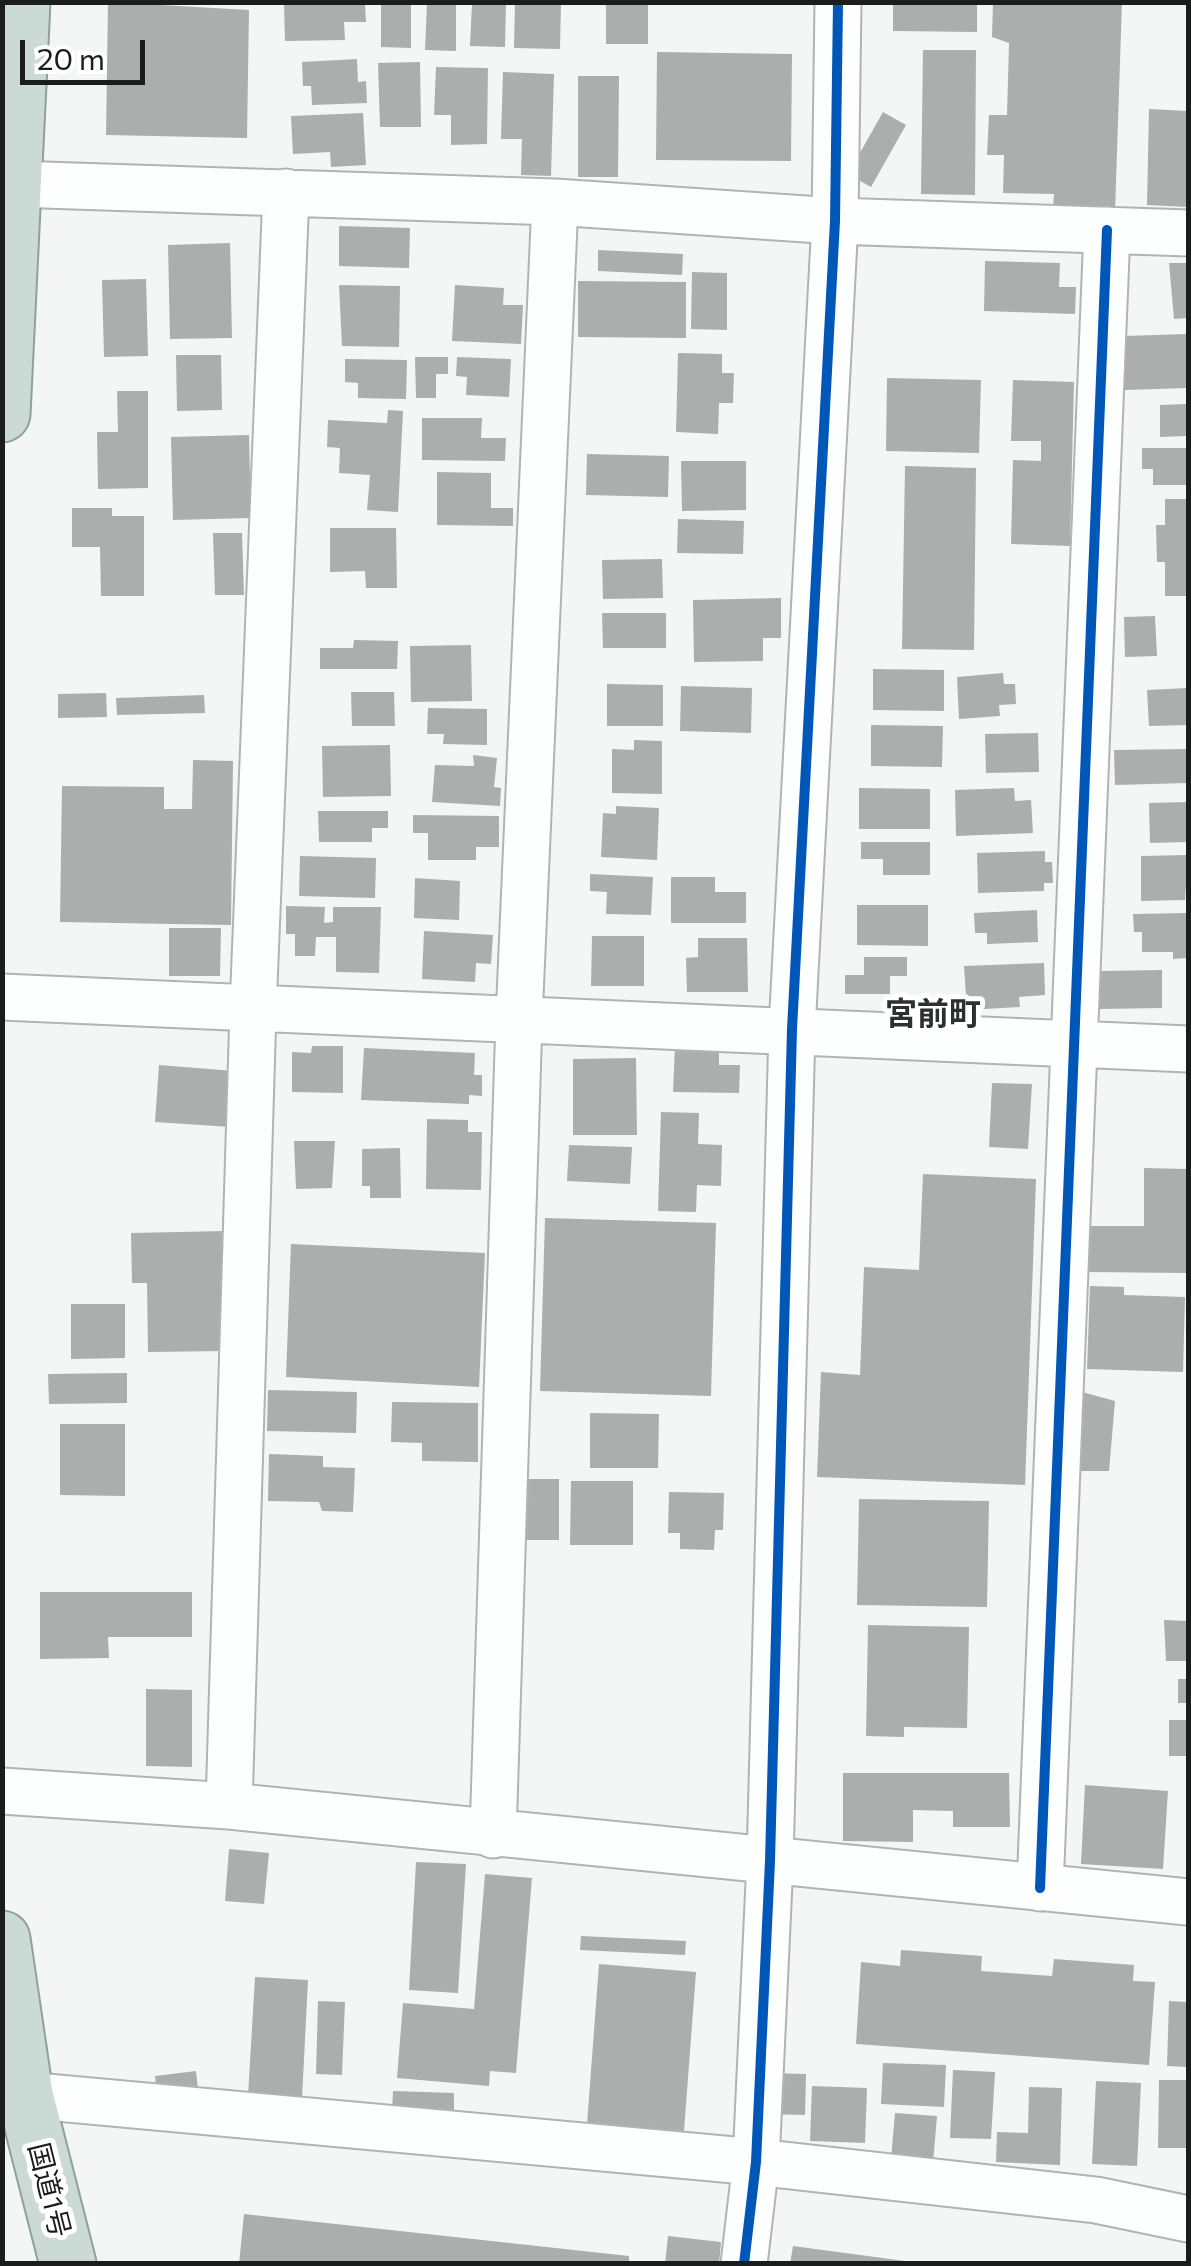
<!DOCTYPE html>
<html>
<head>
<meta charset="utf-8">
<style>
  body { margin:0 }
  #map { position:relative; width:1191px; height:2266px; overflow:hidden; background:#f3f6f5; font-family:Commissioner,sans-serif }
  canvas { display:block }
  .frame { position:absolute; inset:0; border:5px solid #1b1d1c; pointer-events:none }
  .scale { position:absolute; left:20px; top:40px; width:125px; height:45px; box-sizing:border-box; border:5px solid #1b1d1c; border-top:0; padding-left:12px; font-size:30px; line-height:35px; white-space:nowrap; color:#1b1d1c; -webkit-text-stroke:8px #fff; paint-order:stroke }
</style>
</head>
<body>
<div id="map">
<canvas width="1191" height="2266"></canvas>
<div class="frame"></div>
<div class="scale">20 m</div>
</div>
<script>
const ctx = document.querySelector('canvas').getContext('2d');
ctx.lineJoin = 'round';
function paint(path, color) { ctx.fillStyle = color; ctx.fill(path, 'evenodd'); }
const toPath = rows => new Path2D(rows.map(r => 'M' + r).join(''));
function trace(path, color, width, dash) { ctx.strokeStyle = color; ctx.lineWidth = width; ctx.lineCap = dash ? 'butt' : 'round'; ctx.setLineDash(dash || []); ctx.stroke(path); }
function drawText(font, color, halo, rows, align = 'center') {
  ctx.font = font + ' Commissioner,"Noto Sans JP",sans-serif'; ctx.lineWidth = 10; ctx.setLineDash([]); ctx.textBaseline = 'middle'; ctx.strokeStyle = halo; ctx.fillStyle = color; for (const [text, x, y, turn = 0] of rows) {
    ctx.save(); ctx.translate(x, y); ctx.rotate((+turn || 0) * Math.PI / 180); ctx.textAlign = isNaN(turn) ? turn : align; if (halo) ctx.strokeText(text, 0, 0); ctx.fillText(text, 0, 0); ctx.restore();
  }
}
paint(toPath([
  [108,2,249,10,247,138,106,135],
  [284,2,365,2,366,22,344,22,345,40,285,41],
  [381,2,411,2,411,48,381,47],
  [427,2,456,2,456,51,425,50],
  [515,2,561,2,560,49,514,48],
  [606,2,648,2,648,44,606,44],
  [893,2,977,2,977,32,893,31],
  [993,2,1122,2,1115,212,1053,210,1054,194,1003,193,1004,155,987,155,989,115,1007,115,1009,43,992,37],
  [472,3,506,3,505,47,470,46],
  [923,50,976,50,975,195,921,194],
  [657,52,792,54,791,161,656,160],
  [357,59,358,82,366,81,367,103,312,105,311,86,303,86,302,62],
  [420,62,421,127,380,127,378,63],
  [436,67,488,68,487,144,451,145,451,115,434,115],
  [503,72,554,74,551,176,521,175,522,139,501,139],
  [578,76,619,76,618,177,578,177],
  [1149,109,1188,111,1188,207,1147,205],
  [883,112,906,125,871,187,848,174],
  [363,113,366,165,331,167,330,152,293,154,291,116],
  [339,226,410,228,409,268,339,266],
  [230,243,232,338,170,339,168,245],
  [598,250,683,254,682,275,598,271],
  [985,261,1060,263,1059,287,1076,287,1075,314,984,311],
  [1169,263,1188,263,1188,318,1174,319],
  [692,272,727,273,727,330,691,329],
  [146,279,148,356,104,357,102,280],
  [578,281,686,282,686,338,578,337],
  [339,285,400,286,399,347,342,346],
  [455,285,504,288,503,305,523,305,521,344,452,341],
  [1188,334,1188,388,1125,390,1124,336],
  [678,353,722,354,722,373,734,373,733,403,719,403,718,434,676,432],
  [176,355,221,355,222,410,177,411],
  [415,357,448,357,448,374,436,374,436,398,416,398],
  [457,357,511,359,509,397,466,395,467,377,456,376],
  [345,359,407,360,406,399,358,398,358,383,345,382],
  [887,378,981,380,979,453,886,451],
  [1013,380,1074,382,1070,546,1011,544,1013,460,1041,461,1041,441,1011,441],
  [117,391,148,391,148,488,98,489,97,432,118,432],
  [1187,404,1188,436,1160,437,1160,405],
  [388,410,403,411,398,512,367,510,370,475,339,473,340,448,327,447,328,420,387,423],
  [422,418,482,418,481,438,506,438,505,461,422,460],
  [249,435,251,518,173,520,171,437],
  [1142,448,1188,448,1188,485,1153,485,1153,469,1142,469],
  [587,454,669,456,668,497,586,495],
  [681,461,746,461,746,510,682,511],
  [905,466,976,468,974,650,902,649],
  [437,472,491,473,491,508,513,508,513,526,437,525],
  [1165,499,1188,499,1188,596,1165,596,1165,562,1157,562,1156,525,1165,525],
  [72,508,112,508,112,516,144,516,144,596,101,596,100,547,72,547],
  [678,519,744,521,743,554,677,553],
  [330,528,396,528,397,588,366,588,365,571,330,572],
  [213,533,242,533,244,595,215,595],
  [662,559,663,598,603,599,602,560],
  [781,598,781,638,763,638,763,661,694,662,693,600],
  [602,613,666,613,666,648,603,648],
  [1155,616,1157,656,1125,657,1124,617],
  [354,640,398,641,397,669,320,669,320,648,353,648],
  [471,645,472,701,411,702,410,646],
  [873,669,944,670,944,711,873,710],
  [1003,673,1004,684,1015,684,1016,704,999,705,1000,716,959,719,957,677],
  [607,684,663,685,663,726,607,726],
  [681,686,752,688,751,733,680,731],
  [1188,688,1188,725,1149,726,1147,690],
  [351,692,394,692,395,726,352,726],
  [106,693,107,717,58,718,58,694],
  [204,695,205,713,117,715,116,698],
  [428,708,487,709,487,745,443,744,444,734,427,734],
  [871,725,943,726,942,767,871,766],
  [1038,733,1039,772,986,773,985,734],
  [634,740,662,741,662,794,612,793,612,749,634,750],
  [390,745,391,796,323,797,322,746],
  [1188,749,1188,783,1115,785,1114,750],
  [473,755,497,758,494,787,501,788,500,806,432,802,435,765,474,766],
  [193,760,233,761,231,925,60,922,62,786,164,787,164,809,192,809],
  [859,788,930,789,930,829,859,829],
  [1014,788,1015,801,1031,800,1033,833,956,836,955,790],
  [1188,802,1188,842,1150,843,1149,803],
  [616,806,659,808,657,860,601,857,603,813,616,814],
  [318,811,388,811,388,828,372,828,372,842,319,842],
  [413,815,499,816,499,847,476,847,476,860,428,860,428,833,413,833],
  [861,842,930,842,930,875,883,875,883,859,861,859],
  [1045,851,1045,862,1052,862,1053,883,1044,883,1044,891,978,893,977,853],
  [1188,855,1185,900,1141,901,1141,856],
  [300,856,376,858,375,898,299,896],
  [590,874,653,877,651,915,606,914,607,892,590,891],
  [671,877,715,877,715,892,746,892,746,923,671,923],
  [415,878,460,881,459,920,414,918],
  [857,905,928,905,928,946,857,945],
  [286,906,325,907,324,923,333,922,333,907,381,907,379,973,336,972,336,937,316,937,315,956,295,956,295,934,286,934],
  [1037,910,1038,942,987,944,987,933,975,933,974,913],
  [1188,913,1188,958,1173,959,1173,952,1142,952,1142,932,1134,932,1133,914],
  [169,928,221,928,220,976,169,976],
  [424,931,493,935,491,964,476,963,475,982,422,979],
  [592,936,644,936,644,986,591,986],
  [698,938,747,938,748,992,687,992,686,958,698,957],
  [864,957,907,957,907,976,890,976,890,994,845,994,845,975,864,975],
  [1044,963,1045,995,1019,997,1020,1007,967,1010,964,966],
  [1162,970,1162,1008,1100,1009,1100,971],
  [675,1045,719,1046,719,1065,740,1065,739,1093,673,1092],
  [312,1046,343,1046,343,1093,292,1092,292,1052,311,1053],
  [364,1048,475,1053,474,1075,482,1075,482,1096,469,1095,469,1104,361,1100],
  [636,1058,637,1135,573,1135,573,1059],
  [159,1065,234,1071,231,1127,155,1122],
  [992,1083,1032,1084,1028,1149,989,1147],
  [661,1112,699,1113,698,1144,722,1145,721,1186,697,1185,696,1212,658,1211],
  [427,1119,468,1120,468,1132,482,1132,481,1190,426,1189],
  [294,1141,335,1141,332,1188,296,1189],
  [569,1145,632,1147,630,1184,567,1181],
  [400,1148,401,1198,370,1198,370,1186,362,1186,362,1149],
  [1144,1168,1186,1169,1186,1273,1088,1272,1088,1226,1144,1226],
  [923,1174,1036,1179,1025,1485,817,1477,821,1372,860,1375,864,1267,919,1270],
  [545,1218,716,1223,711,1396,540,1391],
  [225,1231,227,1351,148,1352,147,1283,132,1283,131,1233],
  [291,1244,485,1253,479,1387,286,1377],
  [1090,1286,1124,1287,1124,1295,1185,1297,1183,1372,1087,1369],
  [71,1304,125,1304,125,1358,71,1359],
  [127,1373,127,1403,49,1404,48,1374],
  [268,1390,357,1392,356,1433,267,1431],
  [1082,1392,1115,1401,1109,1471,1074,1471],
  [392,1402,478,1403,478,1462,422,1461,422,1443,391,1442],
  [590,1413,659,1414,658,1468,590,1468],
  [60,1424,125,1424,125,1496,60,1495],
  [269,1454,323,1456,323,1467,355,1468,353,1512,322,1511,319,1502,268,1501],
  [517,1479,559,1479,559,1540,517,1540],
  [571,1481,633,1481,633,1545,570,1545],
  [669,1492,724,1493,723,1530,715,1530,714,1550,680,1549,680,1533,668,1533],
  [859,1499,989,1501,987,1607,857,1605],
  [40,1592,192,1592,192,1637,108,1637,109,1658,40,1659],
  [1164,1620,1188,1621,1188,1661,1166,1661],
  [868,1625,969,1627,967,1728,904,1727,904,1737,866,1736],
  [1178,1679,1188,1679,1188,1703,1178,1703],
  [146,1689,192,1690,192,1767,146,1766],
  [1169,1720,1188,1720,1188,1756,1169,1756],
  [843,1773,1009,1773,1010,1827,953,1827,953,1811,913,1810,913,1842,843,1841],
  [1085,1785,1168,1791,1163,1869,1081,1864],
  [229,1849,269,1853,264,1904,225,1901],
  [416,1862,466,1864,458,1993,409,1990],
  [485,1874,532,1878,516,2073,490,2071,489,2086,397,2078,403,2003,474,2009],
  [581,1936,686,1941,685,1955,580,1950],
  [901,1950,982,1956,981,1971,1052,1976,1054,1959,1134,1965,1133,1981,1155,1982,1149,2065,856,2044,861,1962,900,1966],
  [599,1964,696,1972,684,2131,587,2124],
  [255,1977,308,1980,302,2099,248,2096],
  [318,2001,345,2002,342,2075,316,2074],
  [1169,2001,1188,2002,1188,2067,1167,2066],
  [883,2063,946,2065,944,2107,881,2104],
  [953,2070,995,2072,991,2139,950,2138],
  [196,2071,198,2089,157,2095,155,2076],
  [767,2073,806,2074,805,2115,766,2114],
  [1159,2080,1188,2080,1188,2148,1158,2148],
  [1096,2081,1141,2083,1137,2166,1092,2164],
  [812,2086,867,2088,865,2143,810,2141],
  [1029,2087,1062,2088,1060,2165,996,2162,997,2132,1028,2133],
  [393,2091,454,2093,454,2115,392,2112],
  [895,2113,937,2116,933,2163,891,2159],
  [244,2214,629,2256,629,2264,239,2264],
  [668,2236,721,2242,719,2264,665,2264],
  [793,2246,905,2261,905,2264,790,2264]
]), '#acaeae');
const minor = toPath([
  [14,184,555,202,835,221,1188,233],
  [2,997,1188,1049],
  [2,1791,229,1806,1188,1902],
  [229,1806,253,1010,286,192],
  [493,1835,519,1019,555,202],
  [1040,1888,1107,230],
  [25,2095,756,2162,1096,2200,1188,2219],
  [744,2264,756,2162,770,1861,792,1029,835,221,838,2]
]);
const trunk = toPath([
  [2,414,22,2],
  [2,1939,25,2095,68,2264]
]);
trace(minor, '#b2b3b3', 49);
trace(trunk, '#8ea19b', 59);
trace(minor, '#fdfefe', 45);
trace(trunk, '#ccdad6', 55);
trace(toPath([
  [1040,1888,1107,230],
  [744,2264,756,2162,770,1861,792,1029,835,221,838,2]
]), '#0057b8', 10);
drawText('28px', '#1b1d1c', '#fff', [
  ["国道1号",49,2190,76]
]);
drawText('bold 32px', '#2c302e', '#fff', [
  ["宮前町",933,1014]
]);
</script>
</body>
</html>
